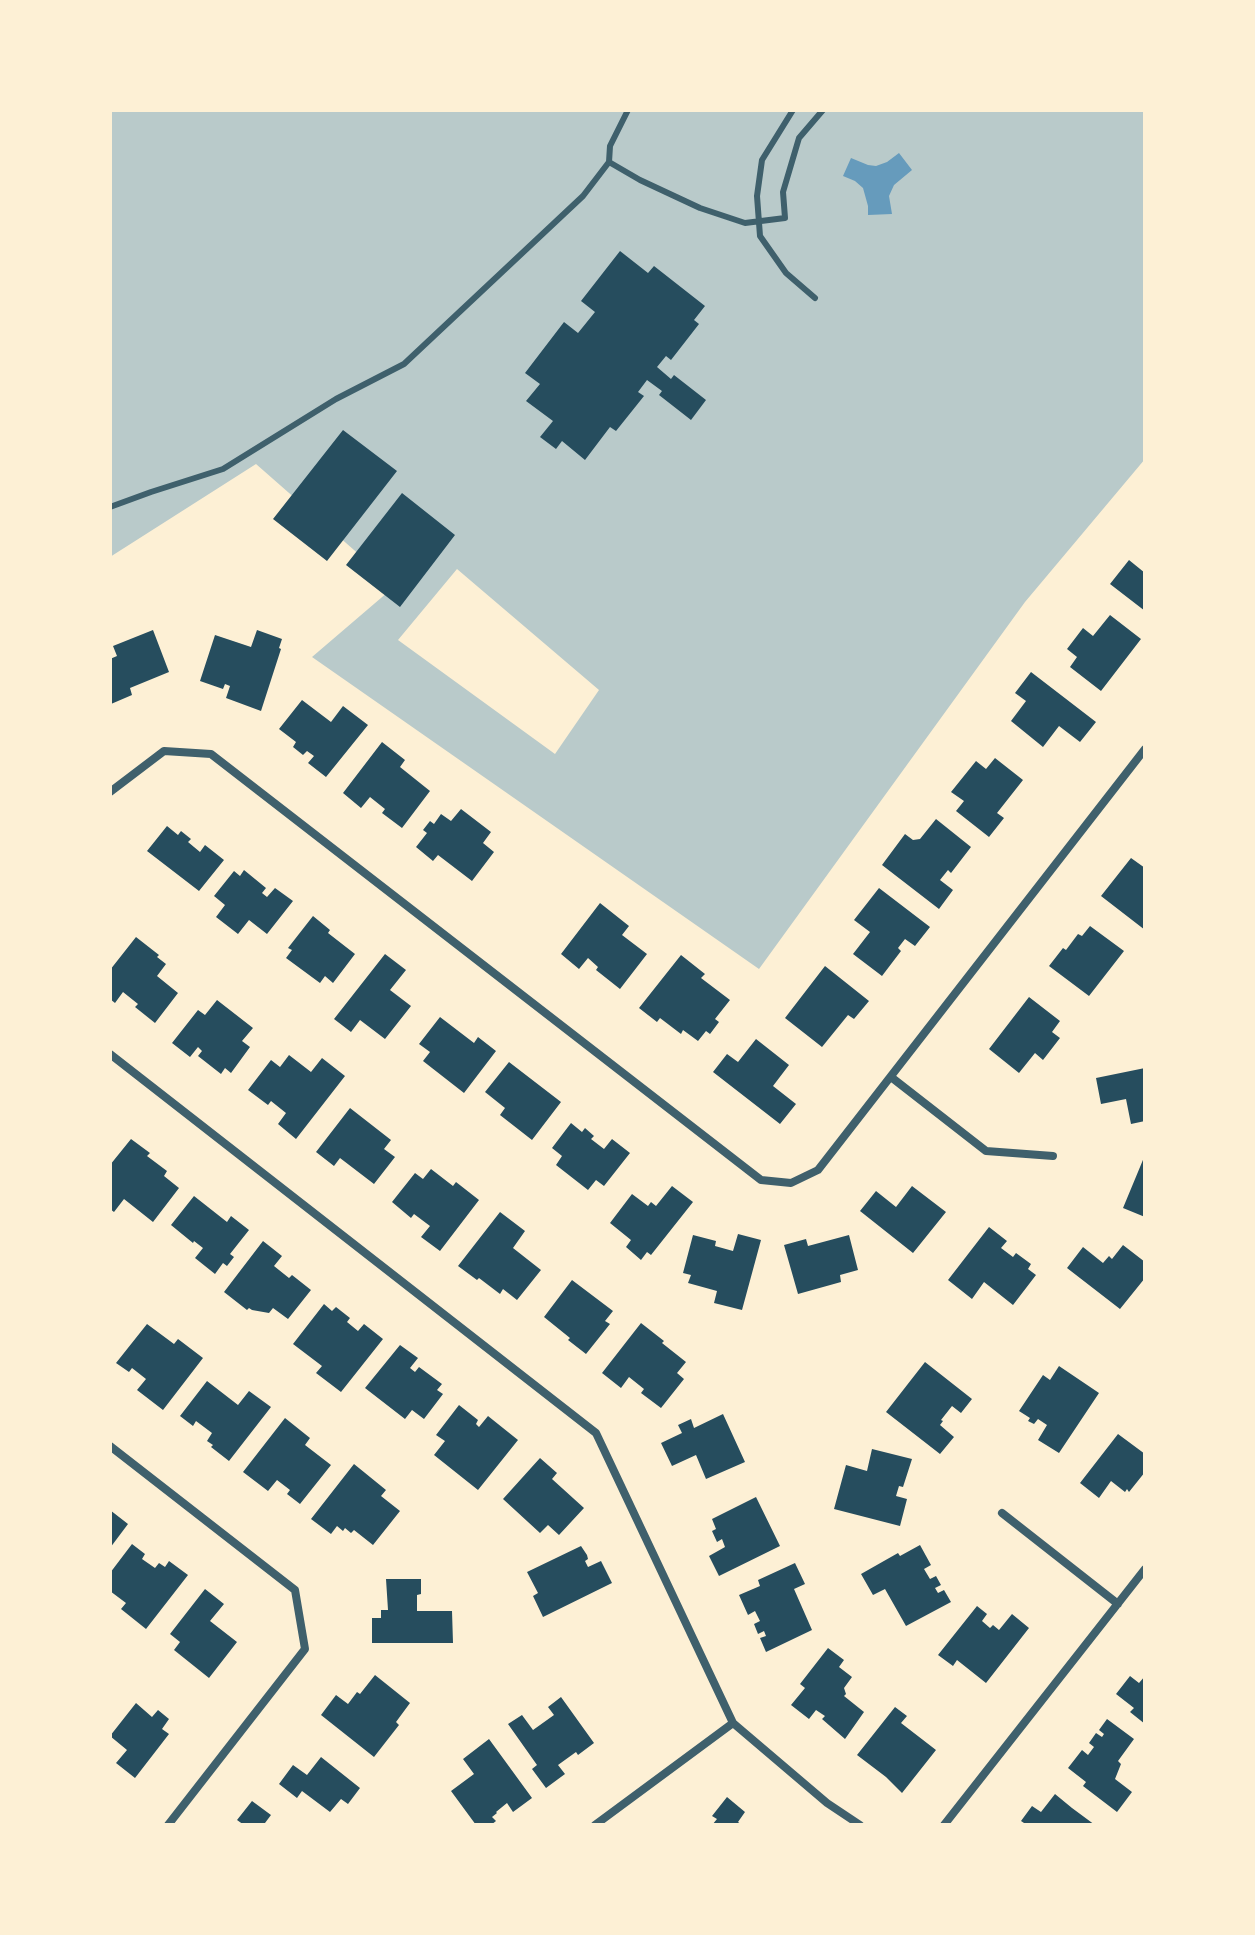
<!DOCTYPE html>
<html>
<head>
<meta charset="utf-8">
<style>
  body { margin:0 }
  #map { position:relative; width:1255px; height:1935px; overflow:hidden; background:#fdf0d5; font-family:Commissioner,sans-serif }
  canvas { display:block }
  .frame { position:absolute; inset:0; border:112px solid #fdf0d5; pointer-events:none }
</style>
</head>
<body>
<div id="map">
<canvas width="1255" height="1935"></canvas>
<div class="frame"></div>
</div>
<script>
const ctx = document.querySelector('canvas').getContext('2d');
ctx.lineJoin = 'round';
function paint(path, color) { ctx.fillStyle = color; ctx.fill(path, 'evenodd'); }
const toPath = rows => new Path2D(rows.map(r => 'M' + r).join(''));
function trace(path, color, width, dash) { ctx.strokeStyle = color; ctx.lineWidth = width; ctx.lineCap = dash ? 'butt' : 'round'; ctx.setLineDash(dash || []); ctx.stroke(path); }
paint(toPath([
  [110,110,1145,110,1145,459,1025,602,759,969,312,657,395,586,256,464,110,557],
  [457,569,599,690,555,754,398,640]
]), '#b9caca');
paint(toPath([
  [899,153,912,170,894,185,889,196,892,214,868,215,868,206,863,188,855,181,843,176,851,158,868,165,876,166,887,162]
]), '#669bbc');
paint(toPath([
  [620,251,648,273,654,266,705,306,694,320,699,324,671,360,666,356,657,367,671,379,674,375,706,400,691,420,659,395,662,391,647,380,638,392,644,396,616,431,610,427,585,460,562,441,556,449,540,437,553,421,526,401,540,384,525,373,564,322,578,333,595,312,581,301],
  [343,430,397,471,327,561,273,519],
  [402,493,455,535,400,607,346,565],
  [1129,560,1145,573,1145,611,1110,584],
  [1110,615,1141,639,1101,691,1070,667,1077,657,1067,649,1083,628,1093,636],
  [153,630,169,672,130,688,132,695,111,704,110,659,117,656,113,646],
  [257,630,282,639,279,648,281,649,261,711,226,698,230,686,225,684,223,689,200,681,215,635,251,647],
  [1031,672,1096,722,1080,742,1059,726,1043,747,1011,721,1026,701,1015,693],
  [302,700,331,722,343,706,368,725,326,777,308,763,314,756,307,751,303,755,293,747,296,742,279,729],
  [382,742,405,760,400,767,430,791,402,828,382,813,385,809,370,797,361,808,343,793],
  [995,758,1023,780,997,813,1004,818,989,837,956,811,964,801,951,792,976,761,986,769],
  [461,809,491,832,483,843,494,852,472,881,438,855,433,861,416,847,427,833,423,830,430,821,434,824,441,814,451,821],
  [936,819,971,847,951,873,948,870,940,880,953,890,939,909,882,865,905,834,913,840,920,839],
  [167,826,178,835,181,831,191,839,188,842,200,852,205,845,224,860,199,891,147,851],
  [1131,858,1145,868,1145,930,1101,896],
  [244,870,266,888,262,893,267,897,275,888,293,901,267,934,249,920,238,934,216,917,225,905,214,896,234,871,240,876],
  [879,888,930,927,915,946,905,939,898,948,901,951,882,976,853,954,870,932,854,920],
  [600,903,629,926,622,935,647,954,620,989,596,970,598,967,588,958,579,969,561,954],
  [313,916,330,930,328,933,355,954,333,983,325,976,320,983,286,958,292,950,288,948],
  [1090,926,1124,951,1089,996,1049,966,1063,948,1066,950,1078,934,1082,936],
  [136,937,159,955,157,957,166,964,157,976,178,993,155,1023,135,1007,138,1004,123,992,115,1003,110,999,110,970],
  [385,954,406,970,390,990,411,1006,385,1039,360,1020,351,1032,334,1019],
  [681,955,705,974,701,978,730,1000,715,1019,719,1022,710,1034,706,1031,698,1041,683,1030,681,1034,660,1018,657,1022,639,1008],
  [825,966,869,1001,854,1019,848,1015,822,1047,785,1018],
  [1029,997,1060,1021,1052,1032,1060,1038,1043,1060,1035,1053,1019,1073,989,1049],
  [217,1000,253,1028,242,1041,250,1047,231,1073,225,1068,221,1074,198,1056,202,1051,198,1047,190,1057,172,1043,198,1010,205,1015],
  [440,1017,474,1043,478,1037,496,1051,464,1093,423,1061,430,1052,419,1044],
  [756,1039,789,1065,773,1086,796,1104,780,1124,713,1072,727,1054,738,1062],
  [289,1055,311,1072,322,1058,345,1076,296,1139,278,1124,286,1113,271,1101,268,1105,248,1090,271,1060,280,1067],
  [509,1062,561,1102,532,1140,500,1115,505,1108,485,1092],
  [1145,1068,1145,1121,1131,1124,1126,1099,1101,1104,1096,1078],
  [350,1108,391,1140,384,1149,395,1157,374,1184,340,1158,334,1166,316,1152],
  [571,1123,582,1132,585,1128,594,1136,591,1139,604,1149,612,1139,630,1153,604,1186,596,1180,588,1190,556,1165,562,1156,552,1148],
  [131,1139,150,1153,147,1156,167,1171,164,1176,179,1188,153,1222,124,1199,114,1212,110,1209,110,1165],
  [1145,1155,1145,1217,1123,1208],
  [431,1169,453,1186,456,1182,479,1200,440,1251,421,1237,430,1226,414,1214,411,1218,392,1202,415,1173,423,1179],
  [672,1186,693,1202,651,1255,647,1252,641,1260,626,1247,631,1240,610,1223,632,1194,648,1206,651,1202,656,1206],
  [912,1186,946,1212,913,1253,860,1211,876,1191,896,1207],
  [194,1196,227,1222,231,1216,249,1230,230,1254,234,1257,227,1266,223,1263,215,1274,195,1258,203,1248,194,1241,193,1243,171,1225],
  [500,1212,525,1231,513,1248,541,1270,517,1300,503,1289,500,1294,479,1278,477,1280,458,1266],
  [989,1227,1007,1241,1001,1248,1013,1257,1016,1253,1031,1264,1028,1269,1036,1275,1013,1305,984,1282,972,1299,948,1280],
  [738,1234,761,1240,742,1310,714,1303,717,1291,688,1283,691,1275,683,1273,693,1235,716,1241,715,1246,733,1251],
  [849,1235,858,1270,840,1275,841,1282,798,1294,784,1245,806,1239,808,1246],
  [263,1241,282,1256,274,1266,289,1278,292,1275,311,1290,288,1319,273,1308,269,1313,252,1310,249,1308,247,1310,224,1292],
  [1123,1245,1145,1262,1145,1278,1120,1309,1067,1268,1083,1247,1103,1263,1109,1256,1112,1259],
  [572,1280,613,1311,605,1321,610,1324,586,1354,568,1340,570,1338,544,1317],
  [324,1304,332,1311,336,1307,350,1318,347,1322,358,1331,364,1324,383,1339,341,1392,316,1373,322,1366,293,1344],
  [641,1323,664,1341,662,1343,686,1362,677,1373,684,1379,661,1408,641,1393,644,1389,629,1377,621,1388,602,1373],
  [147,1324,174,1344,178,1339,203,1358,163,1410,137,1390,146,1379,132,1368,129,1372,116,1363],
  [400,1345,418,1358,410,1368,415,1372,419,1367,442,1384,437,1390,443,1394,424,1419,412,1410,405,1419,365,1388],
  [925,1362,972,1399,961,1413,952,1406,941,1420,943,1421,940,1425,954,1437,940,1454,886,1412],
  [1059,1366,1099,1393,1059,1453,1038,1440,1047,1425,1038,1419,1034,1424,1028,1421,1030,1418,1019,1411,1043,1375,1050,1380],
  [207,1381,238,1405,249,1391,271,1407,229,1461,211,1447,213,1445,207,1441,212,1433,196,1421,193,1426,180,1416],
  [459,1405,478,1420,476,1424,479,1427,488,1416,518,1440,478,1490,434,1455,445,1441,436,1435],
  [723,1414,745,1462,706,1479,696,1455,672,1466,661,1443,682,1433,678,1425,691,1419,694,1428],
  [285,1418,310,1438,305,1445,331,1465,300,1504,287,1494,290,1490,277,1480,268,1491,243,1472],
  [1118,1434,1145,1454,1145,1472,1129,1492,1127,1489,1125,1492,1111,1481,1099,1498,1080,1483],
  [872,1449,912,1459,903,1487,899,1486,896,1496,907,1499,900,1526,834,1509,846,1465,867,1471],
  [540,1458,557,1473,552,1479,584,1508,559,1535,548,1525,540,1533,503,1499],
  [354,1464,386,1490,381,1496,400,1511,373,1545,354,1530,351,1533,345,1528,343,1531,337,1526,331,1534,311,1519],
  [756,1497,780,1546,719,1576,709,1556,725,1547,722,1539,717,1542,712,1531,716,1529,712,1519],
  [110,1510,128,1524,110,1548],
  [132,1544,145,1554,142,1559,155,1568,159,1563,165,1567,169,1561,188,1575,146,1629,121,1609,126,1603,110,1591,110,1573],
  [920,1545,931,1565,924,1569,930,1579,936,1576,941,1585,935,1588,938,1593,944,1590,951,1602,906,1626,885,1589,873,1595,861,1574,898,1553,900,1556],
  [581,1546,587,1555,588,1559,585,1561,588,1567,601,1561,612,1583,543,1617,533,1596,538,1593,527,1572],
  [795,1563,805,1584,794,1589,812,1630,766,1652,760,1638,766,1636,764,1631,758,1634,754,1624,760,1621,755,1611,748,1615,739,1595,760,1586,758,1580],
  [386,1579,421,1579,421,1594,417,1595,417,1611,452,1611,453,1643,372,1643,372,1618,381,1618,381,1610,388,1610],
  [205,1589,224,1604,210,1621,237,1642,209,1678,174,1650,180,1642,170,1634],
  [977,1606,987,1614,982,1621,990,1628,993,1625,999,1630,1012,1614,1029,1628,986,1683,957,1660,953,1666,938,1655],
  [828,1648,844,1660,839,1667,852,1677,844,1688,846,1694,844,1696,864,1712,845,1739,822,1719,825,1716,816,1710,809,1719,791,1705,805,1688,800,1684],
  [375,1675,410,1703,396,1722,399,1725,374,1757,321,1715,336,1695,348,1704,357,1692,360,1694],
  [1130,1676,1139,1683,1145,1676,1145,1724,1130,1712,1134,1708,1116,1694],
  [561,1697,594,1743,578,1755,576,1752,558,1765,565,1774,546,1788,532,1769,537,1765,508,1724,522,1715,533,1730,554,1715,548,1707],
  [136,1703,152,1717,158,1710,169,1719,162,1729,169,1734,135,1778,116,1763,127,1750,110,1736],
  [895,1707,907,1716,901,1723,936,1750,902,1793,886,1777,857,1755],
  [1107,1719,1134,1739,1118,1761,1121,1764,1115,1779,1132,1792,1117,1812,1083,1786,1086,1782,1068,1768,1082,1750,1088,1755,1094,1747,1089,1743,1096,1733,1102,1737,1104,1734,1099,1730],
  [489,1739,532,1798,513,1812,507,1803,496,1812,497,1813,492,1817,496,1821,491,1825,476,1825,451,1791,474,1774,463,1759],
  [321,1757,360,1788,348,1804,341,1799,330,1812,302,1791,297,1798,279,1784,293,1765,307,1775],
  [1055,1794,1072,1808,1095,1825,1027,1825,1021,1821,1032,1806,1041,1812],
  [727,1797,745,1812,738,1822,742,1825,712,1825,717,1819,712,1816],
  [252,1801,271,1815,265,1823,269,1825,244,1825,237,1820]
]), '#264d5e');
trace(toPath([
  [628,110,610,146,609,162,640,180,700,208,745,223,785,218,783,192,799,138,823,110],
  [793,110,762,160,757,196,760,236,786,273,815,298],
  [110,507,151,492,223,469,336,399,404,364,583,196,609,162]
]), '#3f606c', 6);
trace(toPath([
  [110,792,164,751,211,754,761,1180,791,1183,818,1170,1145,749],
  [110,1054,596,1433,733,1723,827,1803,860,1825],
  [891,1077,986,1151,1053,1156],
  [110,1446,295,1590,305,1649,168,1825],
  [1002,1513,1118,1604],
  [595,1825,733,1723],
  [944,1825,1145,1569]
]), '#3f606c', 8);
</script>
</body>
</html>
